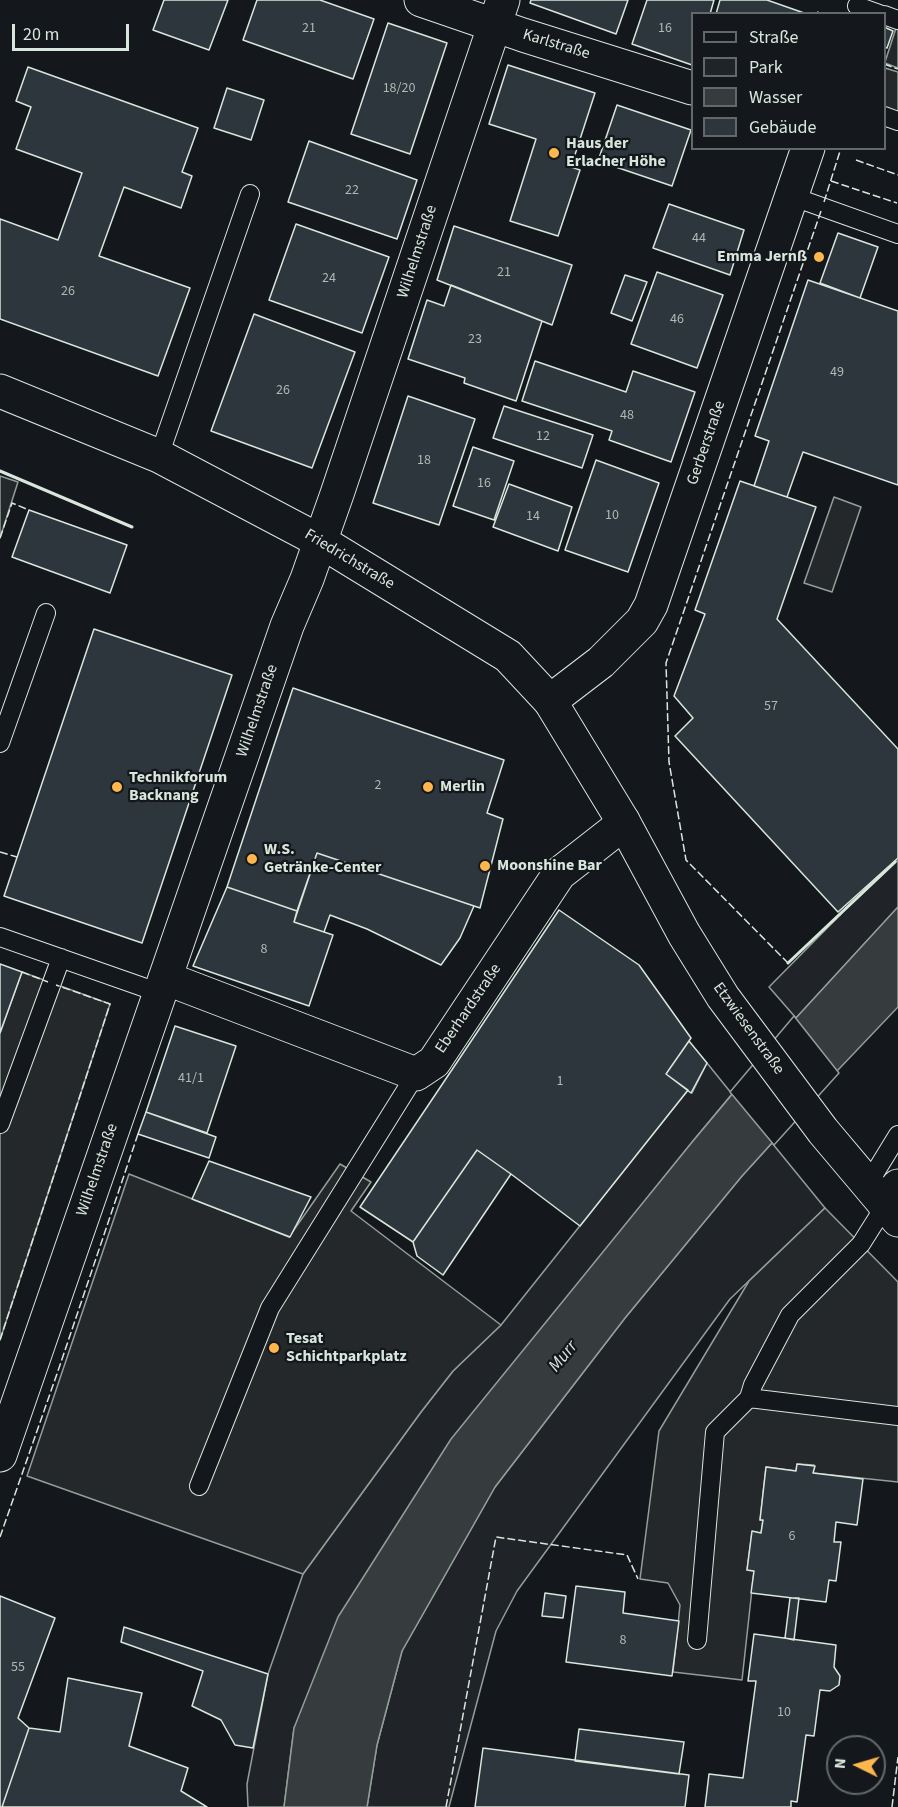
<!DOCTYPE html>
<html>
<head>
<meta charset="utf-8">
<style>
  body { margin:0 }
  #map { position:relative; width:898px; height:1807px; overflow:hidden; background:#14181c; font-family:"Source Sans 3",sans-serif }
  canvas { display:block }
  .legend { position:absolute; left:691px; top:12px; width:195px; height:138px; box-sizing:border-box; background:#14181c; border:2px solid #626a69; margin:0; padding:8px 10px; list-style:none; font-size:18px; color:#d8e6dc }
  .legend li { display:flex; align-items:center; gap:12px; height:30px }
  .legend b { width:30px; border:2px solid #626a69 }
  .north { position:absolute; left:826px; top:1735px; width:60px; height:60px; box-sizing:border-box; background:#14181c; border:2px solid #626a69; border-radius:50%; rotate:275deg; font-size:16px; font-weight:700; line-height:24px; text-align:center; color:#d8e6dc }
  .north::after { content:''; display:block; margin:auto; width:21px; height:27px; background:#ffb74d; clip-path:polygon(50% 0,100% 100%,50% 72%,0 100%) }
  .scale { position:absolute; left:12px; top:24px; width:117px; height:27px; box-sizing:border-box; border:3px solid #d8e6dc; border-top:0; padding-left:8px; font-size:18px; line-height:21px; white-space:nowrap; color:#d8e6dc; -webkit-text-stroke:4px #14181c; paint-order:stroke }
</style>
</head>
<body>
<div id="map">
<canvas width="898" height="1807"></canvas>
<ul class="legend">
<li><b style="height:8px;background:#14181c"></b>Straße</li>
<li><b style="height:16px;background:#202428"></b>Park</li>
<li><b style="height:16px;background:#363b3e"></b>Wasser</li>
<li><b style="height:16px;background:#2c363c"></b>Gebäude</li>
</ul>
<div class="north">N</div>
<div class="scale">20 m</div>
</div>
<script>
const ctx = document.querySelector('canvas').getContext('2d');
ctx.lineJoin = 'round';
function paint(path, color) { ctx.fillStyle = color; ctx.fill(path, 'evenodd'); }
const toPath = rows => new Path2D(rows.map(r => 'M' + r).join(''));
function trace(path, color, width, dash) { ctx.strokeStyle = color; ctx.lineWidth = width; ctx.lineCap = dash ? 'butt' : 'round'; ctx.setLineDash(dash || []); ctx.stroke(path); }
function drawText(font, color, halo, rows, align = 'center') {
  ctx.font = font + ' "Source Sans 3",sans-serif'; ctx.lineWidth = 4.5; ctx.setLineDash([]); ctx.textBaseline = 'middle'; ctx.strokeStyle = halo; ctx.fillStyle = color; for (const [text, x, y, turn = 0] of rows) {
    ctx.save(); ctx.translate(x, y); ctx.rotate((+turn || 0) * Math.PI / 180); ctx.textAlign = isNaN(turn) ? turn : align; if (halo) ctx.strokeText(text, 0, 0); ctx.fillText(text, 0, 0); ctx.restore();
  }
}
const green = toPath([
  [898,860,898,907,796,1018,769,987,841,914,898,860],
  [707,1063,732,1094,693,1141,612,1242,294,1728,284,1807,248,1807,247,1784,268,1674,303,1574,421,1412,453,1371,501,1325,688,1090,692,1093,707,1063],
  [772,1143,825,1208,730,1299,517,1591,496,1631,449,1807,367,1807,377,1745,402,1651,495,1487,625,1318,742,1176,772,1143]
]);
paint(green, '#202428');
trace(green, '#939e99', 1.5);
const parking = toPath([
  [898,22,898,68,885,63,885,62,898,22],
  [885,68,898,72,898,114,885,109,885,68],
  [0,476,18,482,0,538,0,476],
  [834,497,861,507,832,592,804,583,834,497],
  [22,972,110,1004,0,1340,0,1033,22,972],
  [340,1164,371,1182,351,1211,501,1325,453,1371,421,1412,303,1574,27,1476,129,1174,289,1237,340,1164],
  [825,1208,898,1282,898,1482,813,1473,814,1465,797,1464,796,1471,766,1467,760,1520,763,1520,761,1533,752,1532,747,1570,754,1571,742,1680,673,1672,680,1605,668,1583,640,1579,659,1431,749,1281,825,1208]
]);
paint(parking, '#24282b');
trace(parking, '#939e99', 1.5);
const water = toPath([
  [898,907,898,1007,838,1070,742,1176,625,1318,495,1487,402,1651,377,1745,367,1807,284,1807,294,1728,338,1617,451,1439,693,1141,796,1018,898,907]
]);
paint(water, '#363b3e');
trace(water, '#939e99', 1.5);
const pier = toPath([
  [794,1016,839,1073,774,1145,730,1092,794,1016]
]);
paint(pier, '#14181c');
trace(pier, '#939e99', 1.5);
const building = toPath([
  [164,0,228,0,209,50,153,30,164,0],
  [257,0,320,0,374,19,353,79,243,40,257,0],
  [531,0,628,0,616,34,530,3,531,0],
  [647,0,714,0,710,14,692,14,692,65,632,44,647,0],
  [720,0,767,0,807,14,716,14,720,0],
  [388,23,447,43,410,154,351,134,388,23],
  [884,27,893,31,887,48,884,47,884,27],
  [508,65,595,93,571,167,580,170,558,236,510,221,536,139,489,124,508,65],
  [28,67,198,128,182,172,192,176,181,208,124,187,99,256,190,288,158,376,0,319,0,219,58,240,82,173,16,149,31,107,16,101,28,67],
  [227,88,264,100,251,140,214,128,227,88],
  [617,105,691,130,672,186,598,161,617,105],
  [309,141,417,180,397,239,288,202,309,141],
  [669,204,744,230,730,275,653,248,669,204],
  [296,224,389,257,362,333,269,300,296,224],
  [454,226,572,265,552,325,437,280,454,226],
  [838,233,878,247,860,298,820,283,838,233],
  [657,272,723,295,697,368,631,344,657,272],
  [625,275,647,282,632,321,611,313,625,275],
  [808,280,898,311,898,485,803,452,787,497,754,486,769,441,755,436,808,280],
  [451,285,542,321,516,401,464,383,465,378,408,359,427,300,444,306,451,285],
  [254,314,355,352,312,468,211,431,254,314],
  [535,361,626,392,633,371,695,392,671,462,609,440,612,431,522,401,535,361],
  [408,396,475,419,439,525,373,503,408,396],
  [504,406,593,435,582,468,493,438,504,406],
  [473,447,514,461,494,520,453,506,473,447],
  [596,460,659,483,628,572,565,550,596,460],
  [740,481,816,507,777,619,898,749,898,858,838,912,675,736,693,718,674,696,705,614,695,610,740,481],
  [509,484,572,507,558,551,493,527,509,484],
  [29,510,127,545,110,593,12,557,29,510],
  [94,629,232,675,142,943,4,896,94,629],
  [293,688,504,760,487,813,503,819,480,908,317,853,297,911,227,887,293,688],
  [317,853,474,906,460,938,441,965,367,929,330,915,324,932,294,922,317,853],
  [227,887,297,911,294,922,333,935,309,1006,193,966,227,887],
  [559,910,639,965,691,1038,666,1074,688,1090,580,1226,511,1174,477,1150,413,1242,360,1207,559,910],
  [0,964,22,972,0,1033,0,964],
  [175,1026,236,1046,207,1133,146,1112,175,1026],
  [689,1041,707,1063,691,1093,666,1074,689,1041],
  [146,1112,216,1137,209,1158,138,1134,146,1112],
  [477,1150,511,1174,443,1275,417,1256,413,1242,477,1150],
  [209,1161,311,1197,290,1237,192,1199,209,1161],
  [797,1464,815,1466,813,1473,863,1479,857,1525,836,1522,834,1542,841,1542,836,1581,829,1580,826,1602,751,1593,754,1571,747,1570,752,1531,761,1533,763,1520,760,1520,766,1467,796,1471,797,1464],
  [576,1586,625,1592,623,1613,679,1621,672,1676,566,1662,576,1586],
  [545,1593,566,1596,563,1618,542,1616,545,1593],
  [0,1596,55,1618,18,1718,29,1728,2,1807,0,1807,0,1596],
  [790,1598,799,1598,794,1640,785,1638,790,1598],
  [124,1627,268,1674,253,1748,235,1745,221,1720,192,1706,203,1671,121,1642,124,1627],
  [754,1634,836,1645,834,1667,840,1676,839,1685,830,1691,820,1690,814,1736,806,1735,797,1802,791,1801,791,1807,705,1807,709,1774,743,1778,756,1681,748,1681,754,1634],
  [68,1678,142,1693,129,1746,188,1768,181,1791,207,1807,2,1807,29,1728,60,1732,68,1678],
  [579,1729,684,1742,679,1774,575,1761,579,1729],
  [483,1748,689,1775,685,1807,475,1807,483,1748]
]);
paint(building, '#2c363c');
trace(building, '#d8e6dc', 1.5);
const service = toPath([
  [857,6,879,14],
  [884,15,898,20],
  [884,116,898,121],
  [791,196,898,234],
  [159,456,250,194],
  [0,743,46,613],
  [0,937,160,993],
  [0,1124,61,958],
  [868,1184,898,1135],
  [885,1206,861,1244,790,1315,753,1385,749,1398,898,1416],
  [199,1486,270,1308,416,1074],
  [697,1640,715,1432,749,1398]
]);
const minor = toPath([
  [421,0,523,35,692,88],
  [550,701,601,662,642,621,651,605,808,148],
  [165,978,416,1074,434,1062,559,874,614,831,623,821],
  [885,1206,898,1186],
  [0,1455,287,626,307,579,337,494,503,0]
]);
const tertiary = toPath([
  [0,391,159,456,320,541,508,656,550,701,623,821,684,934,723,997,823,1131,898,1220]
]);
trace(service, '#d8e6dc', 20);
trace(minor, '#d8e6dc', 35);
trace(tertiary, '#d8e6dc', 35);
trace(service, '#14181c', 18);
trace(minor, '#14181c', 33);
trace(tertiary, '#14181c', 33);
trace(toPath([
  [817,12,822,14],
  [884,64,898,69],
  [856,160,898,175],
  [831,181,897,203],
  [824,202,841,148],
  [821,211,666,663,669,762,686,860,788,963,841,914],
  [0,538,12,503,29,510],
  [0,852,17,857],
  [22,972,48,982],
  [0,1340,110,1004,56,985],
  [0,1537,59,1368,138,1134],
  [446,1807,496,1537,627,1555,638,1579],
  [892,1807,898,1757]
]), '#d8e6dc', 1.5, [8, 3]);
trace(toPath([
  [0,471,132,527],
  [788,963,895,862]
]), '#d8e6dc', 3);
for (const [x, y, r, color] of [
  [554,153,6,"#ffb74d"],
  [819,257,6,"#ffb74d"],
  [117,787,6,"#ffb74d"],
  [428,787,6,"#ffb74d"],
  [252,859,6,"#ffb74d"],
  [485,866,6,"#ffb74d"],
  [274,1348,6,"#ffb74d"]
]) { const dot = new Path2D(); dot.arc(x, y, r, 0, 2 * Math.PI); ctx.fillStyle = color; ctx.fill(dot); trace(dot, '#14181c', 2); }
drawText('14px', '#adbab4', null, [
  ["21",309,29],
  ["16",665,29],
  ["18/20",399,89],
  ["22",352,191],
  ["44",699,239],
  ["21",504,273],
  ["24",329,279],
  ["26",68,292],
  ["46",677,320],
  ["23",475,340],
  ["49",837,373],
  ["26",283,391],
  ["48",627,416],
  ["12",543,437],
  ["18",424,461],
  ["16",484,484],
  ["10",612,516],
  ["14",533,517],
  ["57",771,707],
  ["2",378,786],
  ["8",264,950],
  ["41/1",191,1079],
  ["1",560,1082],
  ["6",792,1537],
  ["8",623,1641],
  ["55",18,1668],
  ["10",784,1713]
]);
drawText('16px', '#d8e6dc', '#14181c', [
  ["Karlstraße",556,45,17],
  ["Wilhelmstraße",418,252,-72],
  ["Gerberstraße",707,443,-71],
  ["Friedrichstraße",349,560,31],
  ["Wilhelmstraße",258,711,-71],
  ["Eberhardstraße",469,1009,-56],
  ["Etzwiesenstraße",748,1029,54],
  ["Wilhelmstraße",98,1170,-71]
]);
drawText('bold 16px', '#d8e6dc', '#14181c', [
  ["Haus der",566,144],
  ["Erlacher Höhe",566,162],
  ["Emma Jernß",807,257,"right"],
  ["Technikforum",129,778],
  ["Backnang",129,796],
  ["Merlin",440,787],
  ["W.S.",264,850],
  ["Getränke-Center",264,868],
  ["Moonshine Bar",497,866],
  ["Tesat",286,1339],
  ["Schichtparkplatz",286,1357]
], 'left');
drawText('italic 18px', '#d8e6dc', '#14181c', [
  ["Murr",564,1357,-51]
]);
</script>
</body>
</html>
